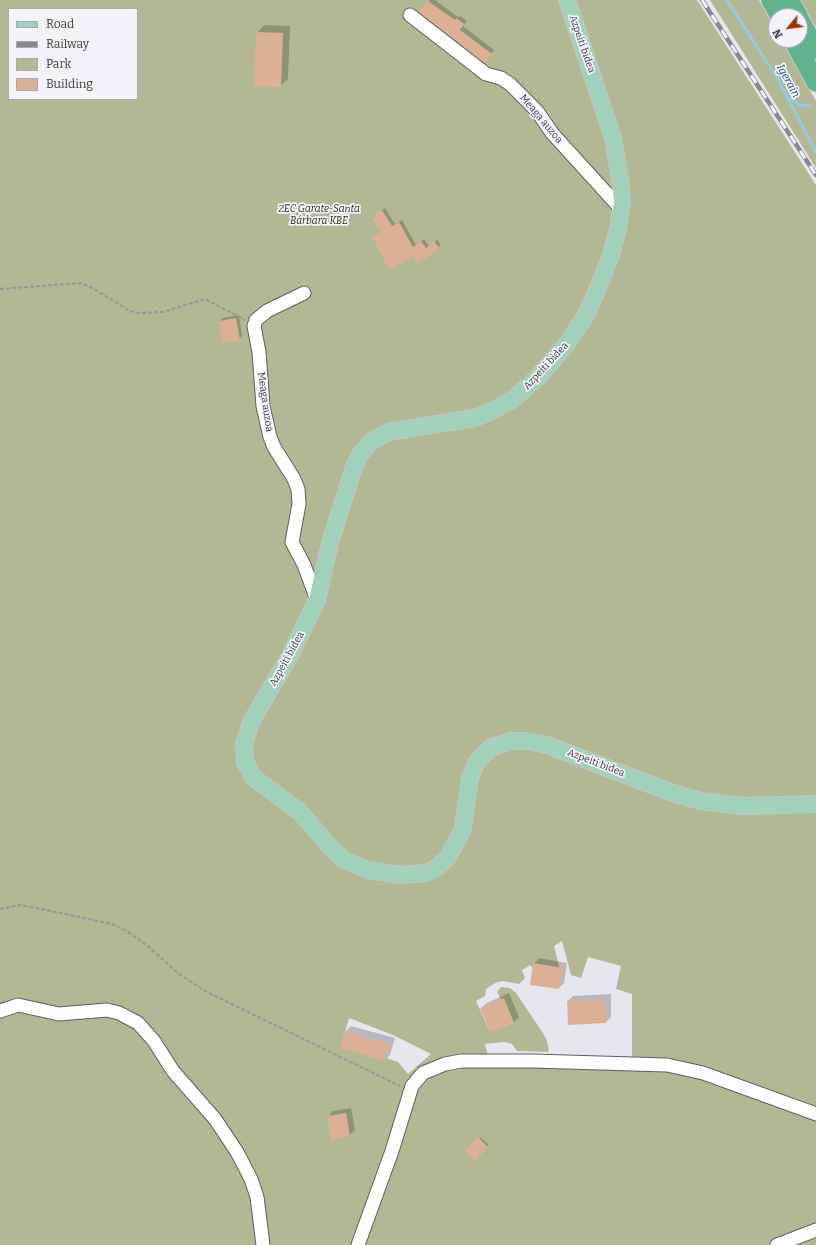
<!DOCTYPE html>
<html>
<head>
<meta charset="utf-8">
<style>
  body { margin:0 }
  #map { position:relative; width:816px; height:1245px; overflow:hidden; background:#e7e6ee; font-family:Bitter,serif }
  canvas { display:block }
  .legend { position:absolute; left:8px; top:8px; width:130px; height:92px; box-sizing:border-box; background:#f4f3fc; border:1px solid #aaa9b0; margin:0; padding:5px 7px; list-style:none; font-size:12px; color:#3a3a3d }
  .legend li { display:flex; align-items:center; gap:8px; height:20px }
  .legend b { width:20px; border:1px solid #aaa9b0 }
  .north { position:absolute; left:768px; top:8px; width:40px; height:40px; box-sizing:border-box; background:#f4f3fc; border:1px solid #aaa9b0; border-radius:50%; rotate:241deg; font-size:11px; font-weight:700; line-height:16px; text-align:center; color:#3a3a3d }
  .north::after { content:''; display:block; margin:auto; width:14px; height:18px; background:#9c3609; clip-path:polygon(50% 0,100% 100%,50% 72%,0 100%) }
</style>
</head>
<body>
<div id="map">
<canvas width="816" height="1245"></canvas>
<ul class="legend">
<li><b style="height:5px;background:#a0d2bb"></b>Road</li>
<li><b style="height:5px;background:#88888d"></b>Railway</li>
<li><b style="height:11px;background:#b3b894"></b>Park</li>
<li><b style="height:11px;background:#dcb095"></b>Building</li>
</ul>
<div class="north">N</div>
</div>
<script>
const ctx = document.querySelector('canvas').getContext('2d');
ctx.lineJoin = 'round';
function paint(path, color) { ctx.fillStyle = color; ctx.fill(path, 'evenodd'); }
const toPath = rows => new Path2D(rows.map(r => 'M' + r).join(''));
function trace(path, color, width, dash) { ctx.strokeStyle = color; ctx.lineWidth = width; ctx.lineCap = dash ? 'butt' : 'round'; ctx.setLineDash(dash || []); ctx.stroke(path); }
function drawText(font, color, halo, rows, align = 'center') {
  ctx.font = font + ' Bitter,serif'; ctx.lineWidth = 3.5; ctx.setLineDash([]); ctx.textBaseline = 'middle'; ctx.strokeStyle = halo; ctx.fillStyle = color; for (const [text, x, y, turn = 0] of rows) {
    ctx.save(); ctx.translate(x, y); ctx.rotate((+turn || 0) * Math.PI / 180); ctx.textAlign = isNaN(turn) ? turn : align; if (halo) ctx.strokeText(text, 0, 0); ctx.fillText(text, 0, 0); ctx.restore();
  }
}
paint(toPath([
  [0,0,697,0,816,185,816,1245,0,1245],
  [9,9,137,9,137,99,9,99],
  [562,941,571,975,581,978,588,957,621,966,616,989,632,994,632,1063,489,1062,485,1044,505,1042,512,1044,517,1051,549,1052,547,1041,543,1033,516,993,510,988,501,987,497,992,511,1018,489,1029,476,1001,485,996,486,989,495,983,503,981,519,984,525,978,522,970,530,965,535,970,560,970,554,946],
  [349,1018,393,1035,431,1054,408,1074,398,1062,342,1043],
  [710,0,759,0,776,31,776,40,781,40,816,101,816,168],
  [801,0,816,0,816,27,812,21]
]), '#b3b894');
paint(toPath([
  [430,0,435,0,458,17,460,16,467,21,463,26,494,50,488,58,421,12],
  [264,25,290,26,288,79,280,86,257,33],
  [385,208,395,224,402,220,416,245,424,239,429,246,437,240,441,245,438,247,413,255,374,237,382,231,377,216,379,212],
  [239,315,242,336,239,339,220,321,223,318],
  [539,958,567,963,564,983,559,988,534,964],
  [509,993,519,1017,514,1022,481,1008,487,1003],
  [611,994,611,1017,606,1022,569,1024,568,1001,573,996],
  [351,1026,395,1038,390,1055,385,1060,341,1048,346,1031],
  [351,1108,355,1130,350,1135,328,1117,333,1111],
  [480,1137,489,1145,475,1159,466,1151]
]), '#0003');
trace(toPath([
  [727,0,777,78,816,152],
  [789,98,799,105,810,106]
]), '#95cae0', 3);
paint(toPath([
  [428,1,455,20,456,18,464,24,460,30,492,54,485,63,419,12],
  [256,32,283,33,281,87,254,86],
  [382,210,392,226,399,222,413,247,421,241,426,248,434,241,439,248,418,264,413,257,389,270,372,236,381,232,373,219,377,216,375,214],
  [236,318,240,340,222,343,219,321],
  [533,963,563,968,559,989,530,985],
  [504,998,514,1023,491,1033,480,1008],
  [606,999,606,1023,568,1025,567,1001],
  [345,1031,390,1044,385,1061,340,1048],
  [346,1113,350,1136,331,1140,327,1116],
  [478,1137,488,1147,475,1161,465,1151]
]), '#dcb095');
const minor = toPath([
  [410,15,486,74,501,78,510,84,537,111,552,133,621,209],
  [304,293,267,311,256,320,254,326,259,352,263,406,270,437,274,447,294,479,298,489,299,504,292,542,304,565,317,600],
  [0,1011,18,1005,59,1014,107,1010,119,1013,138,1023,154,1041,173,1071,215,1119,237,1152,251,1179,257,1197,263,1245],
  [358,1245,392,1151,412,1086,423,1073,445,1064,461,1061,533,1061,667,1065,703,1073,816,1114],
  [777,1245,816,1230]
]);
const major = toPath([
  [567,0,613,138,620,178,622,202,618,229,611,255,598,288,586,315,566,345,537,378,512,400,496,409,475,418,388,432,372,441,361,453,354,467,331,539,317,600,291,654,252,720,244,743,245,762,254,778,300,812,331,848,344,860,368,870,401,875,426,873,436,868,447,858,456,843,463,828,470,778,476,763,490,748,511,741,526,741,547,745,673,793,701,801,744,806,816,804]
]);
const highway = toPath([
  [771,0,780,16],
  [789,0,798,16],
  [800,21,816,49],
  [793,40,816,82]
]);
trace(minor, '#5e5e65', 15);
trace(major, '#c4c4c5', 18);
trace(highway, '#c4c4c5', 21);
trace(toPath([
  [0,289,81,283,94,289,130,311,139,313,163,312,205,299,245,320],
  [0,909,19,905,32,907,112,924,125,930,148,946,179,974,207,992,400,1086]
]), '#97969c', 2, [4, 2]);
trace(minor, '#fff', 13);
trace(major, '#a0d2bb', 16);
trace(highway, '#60b48d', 19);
const rail = toPath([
  [702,0,816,175]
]);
trace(rail, '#88888d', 4.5);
trace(rail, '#f4f3fc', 3, [9]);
drawText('10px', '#3a3a3d', '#f4f3fc', [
  ["Azpeiti bidea",582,44,71],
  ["Meaga auzoa",541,119,50],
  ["Azpeiti bidea",546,366,-47],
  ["Meaga auzoa",265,402,82],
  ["Azpeiti bidea",287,659,-61],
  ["Azpeiti bidea",596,763,21]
]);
drawText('italic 10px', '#2b2e09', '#f4f3fc', [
  ["ZEC Garate-Santa",319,209],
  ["Bárbara KBE",319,221]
]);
drawText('italic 11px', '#0c556b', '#f4f3fc', [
  ["Igerain",788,81,61]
]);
</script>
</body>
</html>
